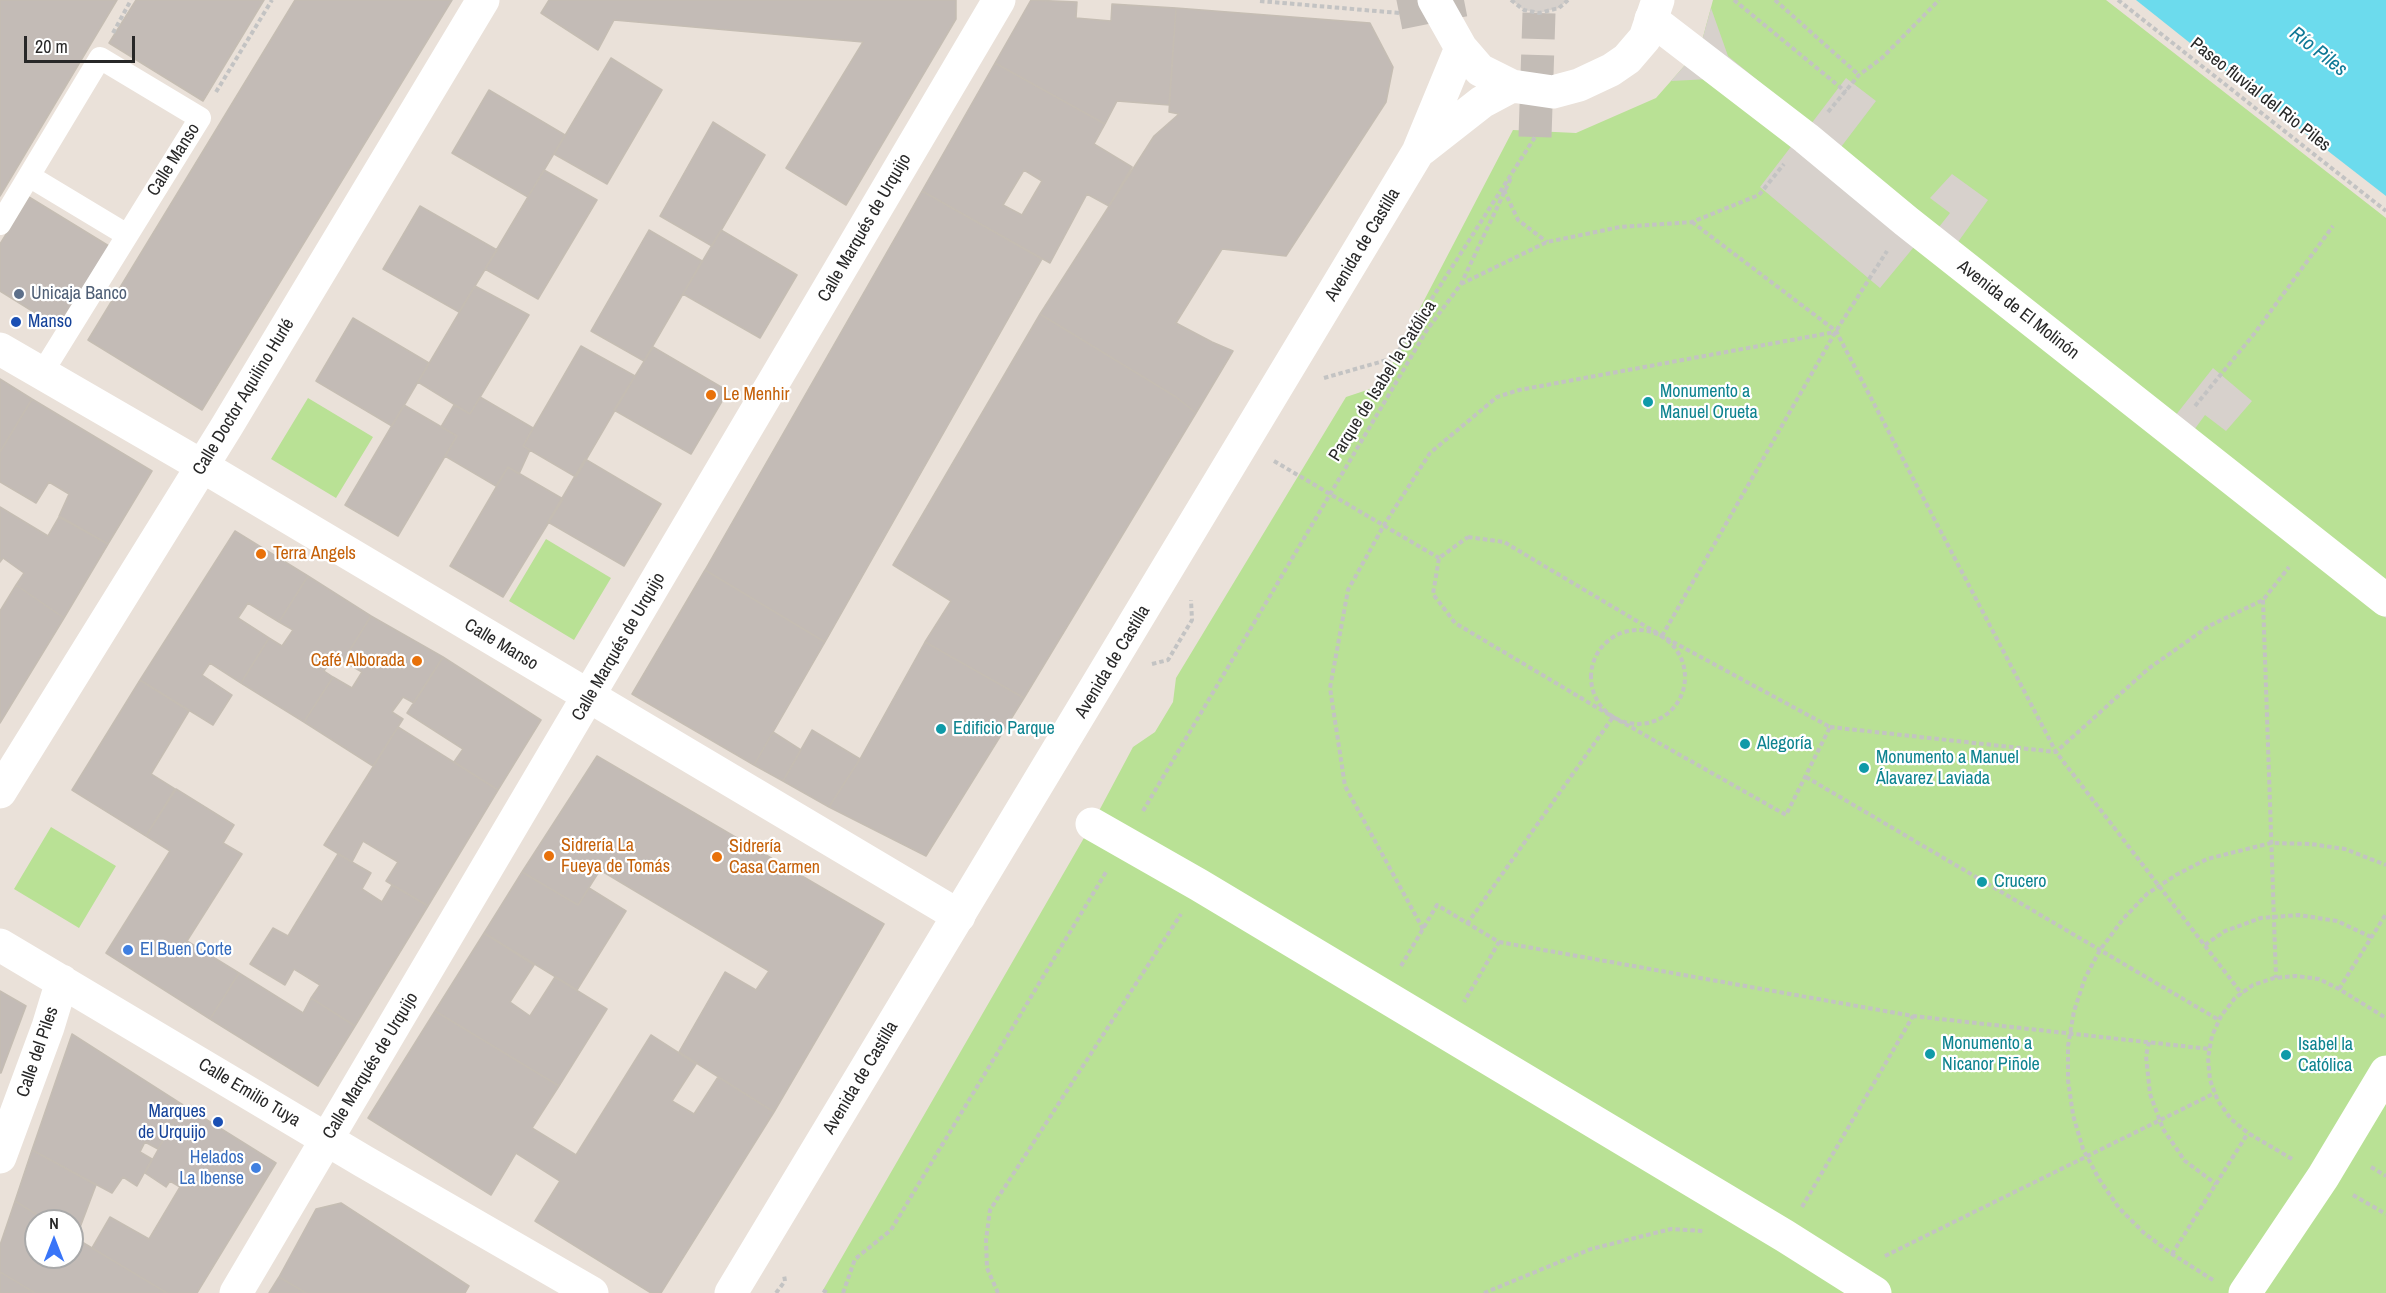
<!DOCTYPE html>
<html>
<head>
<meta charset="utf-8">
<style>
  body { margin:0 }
  #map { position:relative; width:2386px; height:1293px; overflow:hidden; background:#eae1d9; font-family:"Archivo Narrow",sans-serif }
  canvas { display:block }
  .north { position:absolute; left:24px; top:1209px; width:60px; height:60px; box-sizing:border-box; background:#fff; border:2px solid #a9a9a9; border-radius:50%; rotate:0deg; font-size:16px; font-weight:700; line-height:24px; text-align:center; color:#282828 }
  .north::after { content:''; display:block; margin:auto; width:21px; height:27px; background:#3975f8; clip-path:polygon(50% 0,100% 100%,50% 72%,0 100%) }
  .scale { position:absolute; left:24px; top:36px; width:111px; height:27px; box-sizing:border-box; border:3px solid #282828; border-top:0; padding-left:8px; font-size:18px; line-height:21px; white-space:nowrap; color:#282828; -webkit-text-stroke:4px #fff; paint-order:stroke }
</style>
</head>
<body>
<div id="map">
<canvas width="2386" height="1293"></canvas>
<div class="north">N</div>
<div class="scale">20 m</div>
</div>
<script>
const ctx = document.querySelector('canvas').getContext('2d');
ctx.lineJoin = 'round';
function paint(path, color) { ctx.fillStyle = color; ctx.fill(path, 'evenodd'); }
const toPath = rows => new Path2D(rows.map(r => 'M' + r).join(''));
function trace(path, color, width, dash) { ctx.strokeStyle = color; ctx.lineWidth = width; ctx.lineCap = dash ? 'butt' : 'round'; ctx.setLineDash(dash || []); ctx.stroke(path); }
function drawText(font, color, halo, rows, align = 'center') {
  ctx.font = font + ' "Archivo Narrow",sans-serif'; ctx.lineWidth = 4.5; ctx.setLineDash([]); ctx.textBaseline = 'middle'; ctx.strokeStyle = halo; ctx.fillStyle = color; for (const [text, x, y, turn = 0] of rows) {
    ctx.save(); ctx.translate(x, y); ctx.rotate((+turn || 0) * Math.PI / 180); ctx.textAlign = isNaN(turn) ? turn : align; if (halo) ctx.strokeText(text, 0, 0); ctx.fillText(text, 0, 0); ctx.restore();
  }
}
paint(toPath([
  [1713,0,2106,0,2386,218,2386,1293,827,1293,823,1290,1092,824,1133,747,1155,732,1173,702,1176,678,1346,397,1388,383,1394,358,1513,130,1576,133,1656,98,1700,48],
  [308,398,373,437,336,498,271,459],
  [546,539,611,578,574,640,509,601],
  [51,827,116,866,79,928,14,889]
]), '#b9e195');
paint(toPath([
  [1511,0,1568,0,1559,8,1539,13,1524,10],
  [1711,8,1728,56,1811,124,1846,78,1876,101,1841,147,1939,227,1950,213,1930,198,1952,174,1988,200,1958,242,2175,416,2213,368,2252,401,2226,431,2205,415,2194,430,2386,584,2386,618,1918,242,1880,288,1760,187,1793,144,1710,79,1671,81,1700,48]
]), '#d7d1cc');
paint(toPath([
  [2136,0,2386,0,2386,196,2239,82]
]), '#6cdbed');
const building = toPath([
  [0,0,117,0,0,196,0,0],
  [136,0,264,0,203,101,109,43,136,0],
  [295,0,452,0,202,410,88,340,295,0],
  [549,0,956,0,956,19,846,205,786,168,863,42,614,20,598,50,541,13,549,0],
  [1031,0,1077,2,1076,18,1111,21,1112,4,1176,8,1169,105,1117,101,1105,124,995,63,1031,0],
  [1176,8,1370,23,1393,67,1386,102,1286,256,1222,249,1176,323,1212,342,1233,351,1196,413,1176,397,1040,314,1154,136,1179,114,1169,112,1176,8],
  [611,58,662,90,607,184,554,154,611,58],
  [995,63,1105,124,1094,144,1132,167,1109,206,1087,194,1050,263,922,191,995,63],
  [1024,170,1042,181,1022,215,1003,205,1024,170],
  [489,90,565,135,528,197,452,153,489,90],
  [713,122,765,155,712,246,660,216,713,122],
  [544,170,597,200,538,299,485,269,544,170],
  [922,191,1042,259,825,642,705,570,922,191],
  [29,197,109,246,58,327,0,291,0,244,29,197],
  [420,206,497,250,459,312,383,269,420,206],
  [649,230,702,261,644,361,591,331,649,230],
  [721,230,797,275,760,338,683,294,721,230],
  [475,286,529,315,470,414,418,382,475,286],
  [1040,314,1176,397,1196,413,1024,698,925,642,951,601,893,565,1040,314],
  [353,318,429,363,392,426,316,381,353,318],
  [581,346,635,376,576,477,523,446,581,346],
  [653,347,728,391,691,454,614,410,653,347],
  [0,379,32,399,0,452,0,379],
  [480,397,533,428,523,446,530,450,519,474,508,467,496,486,445,456,457,436,441,427,454,405,470,414,480,397],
  [32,399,152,471,108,544,59,516,69,494,49,482,36,503,0,482,0,452,32,399],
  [404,405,457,436,398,536,345,505,404,405],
  [585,459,661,504,624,566,548,522,585,459],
  [508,467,563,499,503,597,450,566,508,467],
  [0,507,48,536,59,517,108,544,64,618,16,585,24,573,3,558,0,562,0,507],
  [235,531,308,576,279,622,248,603,238,618,269,638,241,683,210,663,202,675,232,695,213,725,140,680,235,531],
  [705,570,825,642,754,765,632,694,705,570],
  [308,576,371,616,343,661,334,655,324,671,333,677,304,722,241,683,269,638,282,646,293,630,279,622,308,576],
  [16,585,64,618,0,723,0,611,16,585],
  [371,616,443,657,414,703,403,697,392,712,403,719,373,766,304,722,333,677,352,688,362,672,343,661,371,616],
  [925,642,1024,698,926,856,829,807,860,759,925,642],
  [443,657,541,720,498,790,454,762,463,749,407,713,443,657],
  [140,680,189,711,151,774,175,789,146,836,72,790,140,680],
  [398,727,498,790,428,906,386,881,398,862,363,841,352,862,324,845,398,727],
  [812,730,860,759,829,807,783,781,812,730],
  [773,732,801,750,783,781,754,765,773,732],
  [597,756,884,924,774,1112,679,1052,725,972,756,990,769,971,600,870,578,905,522,872,597,756],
  [176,789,234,825,223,843,242,854,187,941,239,973,210,1019,106,953,170,851,146,836,176,789],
  [338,854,371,873,362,889,382,902,392,885,428,906,355,1026,311,998,320,985,294,969,285,985,250,964,273,928,288,936,338,854],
  [522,872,578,905,589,888,626,911,577,990,484,933,522,872],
  [484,933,534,965,510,1002,530,1016,555,977,607,1009,559,1086,435,1011,484,933],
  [239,973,303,1013,311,998,355,1026,318,1086,210,1019,239,973],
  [0,991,26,1006,1,1073,0,1073,0,991],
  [435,1011,559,1086,532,1128,576,1155,651,1035,696,1064,672,1101,694,1114,718,1077,774,1112,661,1293,651,1293,535,1221,560,1181,516,1153,491,1195,368,1118,435,1011],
  [72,1034,183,1105,158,1149,145,1142,140,1152,152,1159,137,1186,123,1177,112,1193,32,1150,72,1034],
  [183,1105,276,1163,197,1293,167,1293,92,1248,110,1217,149,1239,180,1187,170,1181,166,1187,145,1173,183,1105],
  [32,1150,96,1185,76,1238,72,1236,72,1221,47,1221,15,1201,32,1150],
  [15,1201,47,1221,36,1221,36,1257,72,1257,72,1236,167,1293,35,1293,0,1272,0,1245,15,1201],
  [341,1203,469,1286,465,1293,306,1293,279,1277,316,1209,341,1203],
  [0,1272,35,1293,0,1293,0,1272],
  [279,1277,306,1293,269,1293,279,1277]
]);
paint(building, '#c3bbb6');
trace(building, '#c5bdb3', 1.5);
trace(toPath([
  [1399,13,1464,0],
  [1535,137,1539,13]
]), '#c3bcb6', 33, [33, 16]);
trace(toPath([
  [1511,0,1524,10,1539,13,1559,8,1568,0],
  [1734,0,1846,92],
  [1775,0,1859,75],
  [2118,0,2386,211],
  [1260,1,1399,13],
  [113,33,131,0],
  [216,92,272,0],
  [1828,112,1859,75,1882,58,1939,0],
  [1504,190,1518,220,1547,242],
  [1692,222,1836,331,2056,752,2242,994],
  [1461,284,1547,242,1620,227,1692,222,1759,195,1784,164],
  [1324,378,1394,358,1535,137],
  [2195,406,2254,334,2333,226],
  [1274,461,1439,558],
  [1468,537,1504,542,1662,636,1830,727,1786,815,1613,717,1455,623,1433,594,1439,558,1468,537],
  [2263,600,2276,978],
  '1591 677a47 47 0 1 1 94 0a47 47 0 1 1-94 0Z',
  [1662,636,1836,331,1887,251],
  [1152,664,1168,660,1192,620,1191,600],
  [1830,727,2056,752,2148,669,2209,626,2263,600,2289,567],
  [1806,777,2219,1020],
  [1143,811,1427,330,1461,284,1511,178],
  [1467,924,1613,717],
  [1423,929,1345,786,1330,688,1348,590,1384,525,1430,453,1497,397,1519,390,1835,332],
  [1499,942,1913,1016,2209,1049],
  [2205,945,2225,931,2261,918,2299,915,2337,921,2371,937],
  [1401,966,1437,905,1499,942,1464,1002],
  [2339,989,2386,914],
  [2149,1042,2146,1056,2150,1094,2163,1129,2185,1161,2216,1184],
  [2292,1159,2248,1133,2231,1119,2218,1101,2210,1080,2208,1058,2212,1036,2221,1016,2235,998,2253,985,2274,978,2296,976,2319,979,2339,989,2386,1018],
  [2371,1167,2386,1176],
  [2353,1195,2386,1214],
  [1802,1207,1913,1016],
  [2172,1254,2248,1133],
  [1885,1256,2215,1093],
  [2213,1280,2172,1254,2144,1233,2119,1208,2099,1179,2083,1149,2073,1115,2068,1080,2068,1046,2074,1011,2085,978,2100,950,2123,919,2147,894,2176,875,2207,859,2271,843,2311,844,2345,849,2386,865],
  [823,1290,827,1293],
  [776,1293,785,1281,784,1275],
  [843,1293,855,1259,891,1230,1106,872],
  [998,1293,987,1268,986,1240,990,1210,1181,914],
  [1484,1293,1591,1249,1671,1229,1703,1231]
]), '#c3c3c3', 4, [4.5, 3]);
trace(toPath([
  [29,176,127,235],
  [0,224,100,58,200,118,42,373]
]), '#fff', 22);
trace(toPath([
  [1651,19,1806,138,1906,221,2386,600],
  [1092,824,1199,885,1785,1236,1875,1293],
  [2245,1293,2323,1177,2386,1072]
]), '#fff', 33);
trace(toPath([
  [0,349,202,466,959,916],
  [0,792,227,426,483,0],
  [0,945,363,1161,592,1293],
  [0,1157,48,1027,62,981],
  [236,1293,999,0]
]), '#fff', 33);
trace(toPath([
  [1434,0,1461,48,1480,70,1512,86,1553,92,1579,85,1611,70,1627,59,1645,38,1658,0],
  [1422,149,1482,102,1512,86],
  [731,1293,1418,152,1461,48]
]), '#fff', 33);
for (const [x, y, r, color] of [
  [19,294,6,"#5c6f8a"],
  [16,322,6,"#1a4fb4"],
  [711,395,6,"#e8710a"],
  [1648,402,6,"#0f9aa8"],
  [261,554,6,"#e8710a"],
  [417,661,6,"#e8710a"],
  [941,729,6,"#0f9aa8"],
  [1745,744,6,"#0f9aa8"],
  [1864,768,6,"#0f9aa8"],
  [549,856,6,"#e8710a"],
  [717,857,6,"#e8710a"],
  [1982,882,6,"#0f9aa8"],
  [128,950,6,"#3f7fe0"],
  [1930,1054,6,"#0f9aa8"],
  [2286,1055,6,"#0f9aa8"],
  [218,1122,6,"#1a4fb4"],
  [256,1168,6,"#3f7fe0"]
]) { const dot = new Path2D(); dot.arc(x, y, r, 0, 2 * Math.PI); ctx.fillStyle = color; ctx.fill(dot); trace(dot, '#fff', 2); }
drawText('18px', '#282828', '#fff', [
  ["Paseo fluvial del Rio Piles",2260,95,38],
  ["Calle Manso",174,160,-58],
  ["Calle Marqués de Urquijo",865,228,-60],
  ["Avenida de Castilla",1363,245,-59],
  ["Avenida de El Molinón",2018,310,38],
  ["Parque de Isabel la Católica",1383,381,-58],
  ["Calle Doctor Aquilino Hurlé",244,397,-59],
  ["Calle Manso",501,645,31],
  ["Calle Marqués de Urquijo",619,647,-60],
  ["Avenida de Castilla",1113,662,-59],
  ["Calle del Piles",38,1052,-71],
  ["Calle Marqués de Urquijo",371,1066,-59],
  ["Avenida de Castilla",861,1078,-59],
  ["Calle Emilio Tuya",249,1093,31]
]);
drawText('18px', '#4e5e75', '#fff', [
  ["Unicaja Banco",31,294]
], 'left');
drawText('18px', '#164399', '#fff', [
  ["Manso",28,322],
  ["Marques",206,1112,"right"],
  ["de Urquijo",206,1133,"right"]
], 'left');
drawText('18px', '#0d838f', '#fff', [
  ["Monumento a",1660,392],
  ["Manuel Orueta",1660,413],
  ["Edificio Parque",953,729],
  ["Alegoría",1757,744],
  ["Monumento a Manuel",1876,758],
  ["Álavarez Laviada",1876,779],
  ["Crucero",1994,882],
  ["Monumento a",1942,1044],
  ["Nicanor Piñole",1942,1065],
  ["Isabel la",2298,1045],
  ["Católica",2298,1066]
], 'left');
drawText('18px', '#c56008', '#fff', [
  ["Le Menhir",723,395],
  ["Terra Angels",273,554],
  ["Café Alborada",405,661,"right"],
  ["Sidrería La",561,846],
  ["Fueya de Tomás",561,867],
  ["Sidrería",729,847],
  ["Casa Carmen",729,868]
], 'left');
drawText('18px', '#366cbe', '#fff', [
  ["El Buen Corte",140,950],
  ["Helados",244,1158,"right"],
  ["La Ibense",244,1179,"right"]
], 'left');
drawText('italic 20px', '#0e7896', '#fff', [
  ["Río Piles",2318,52,38]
]);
</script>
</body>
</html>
